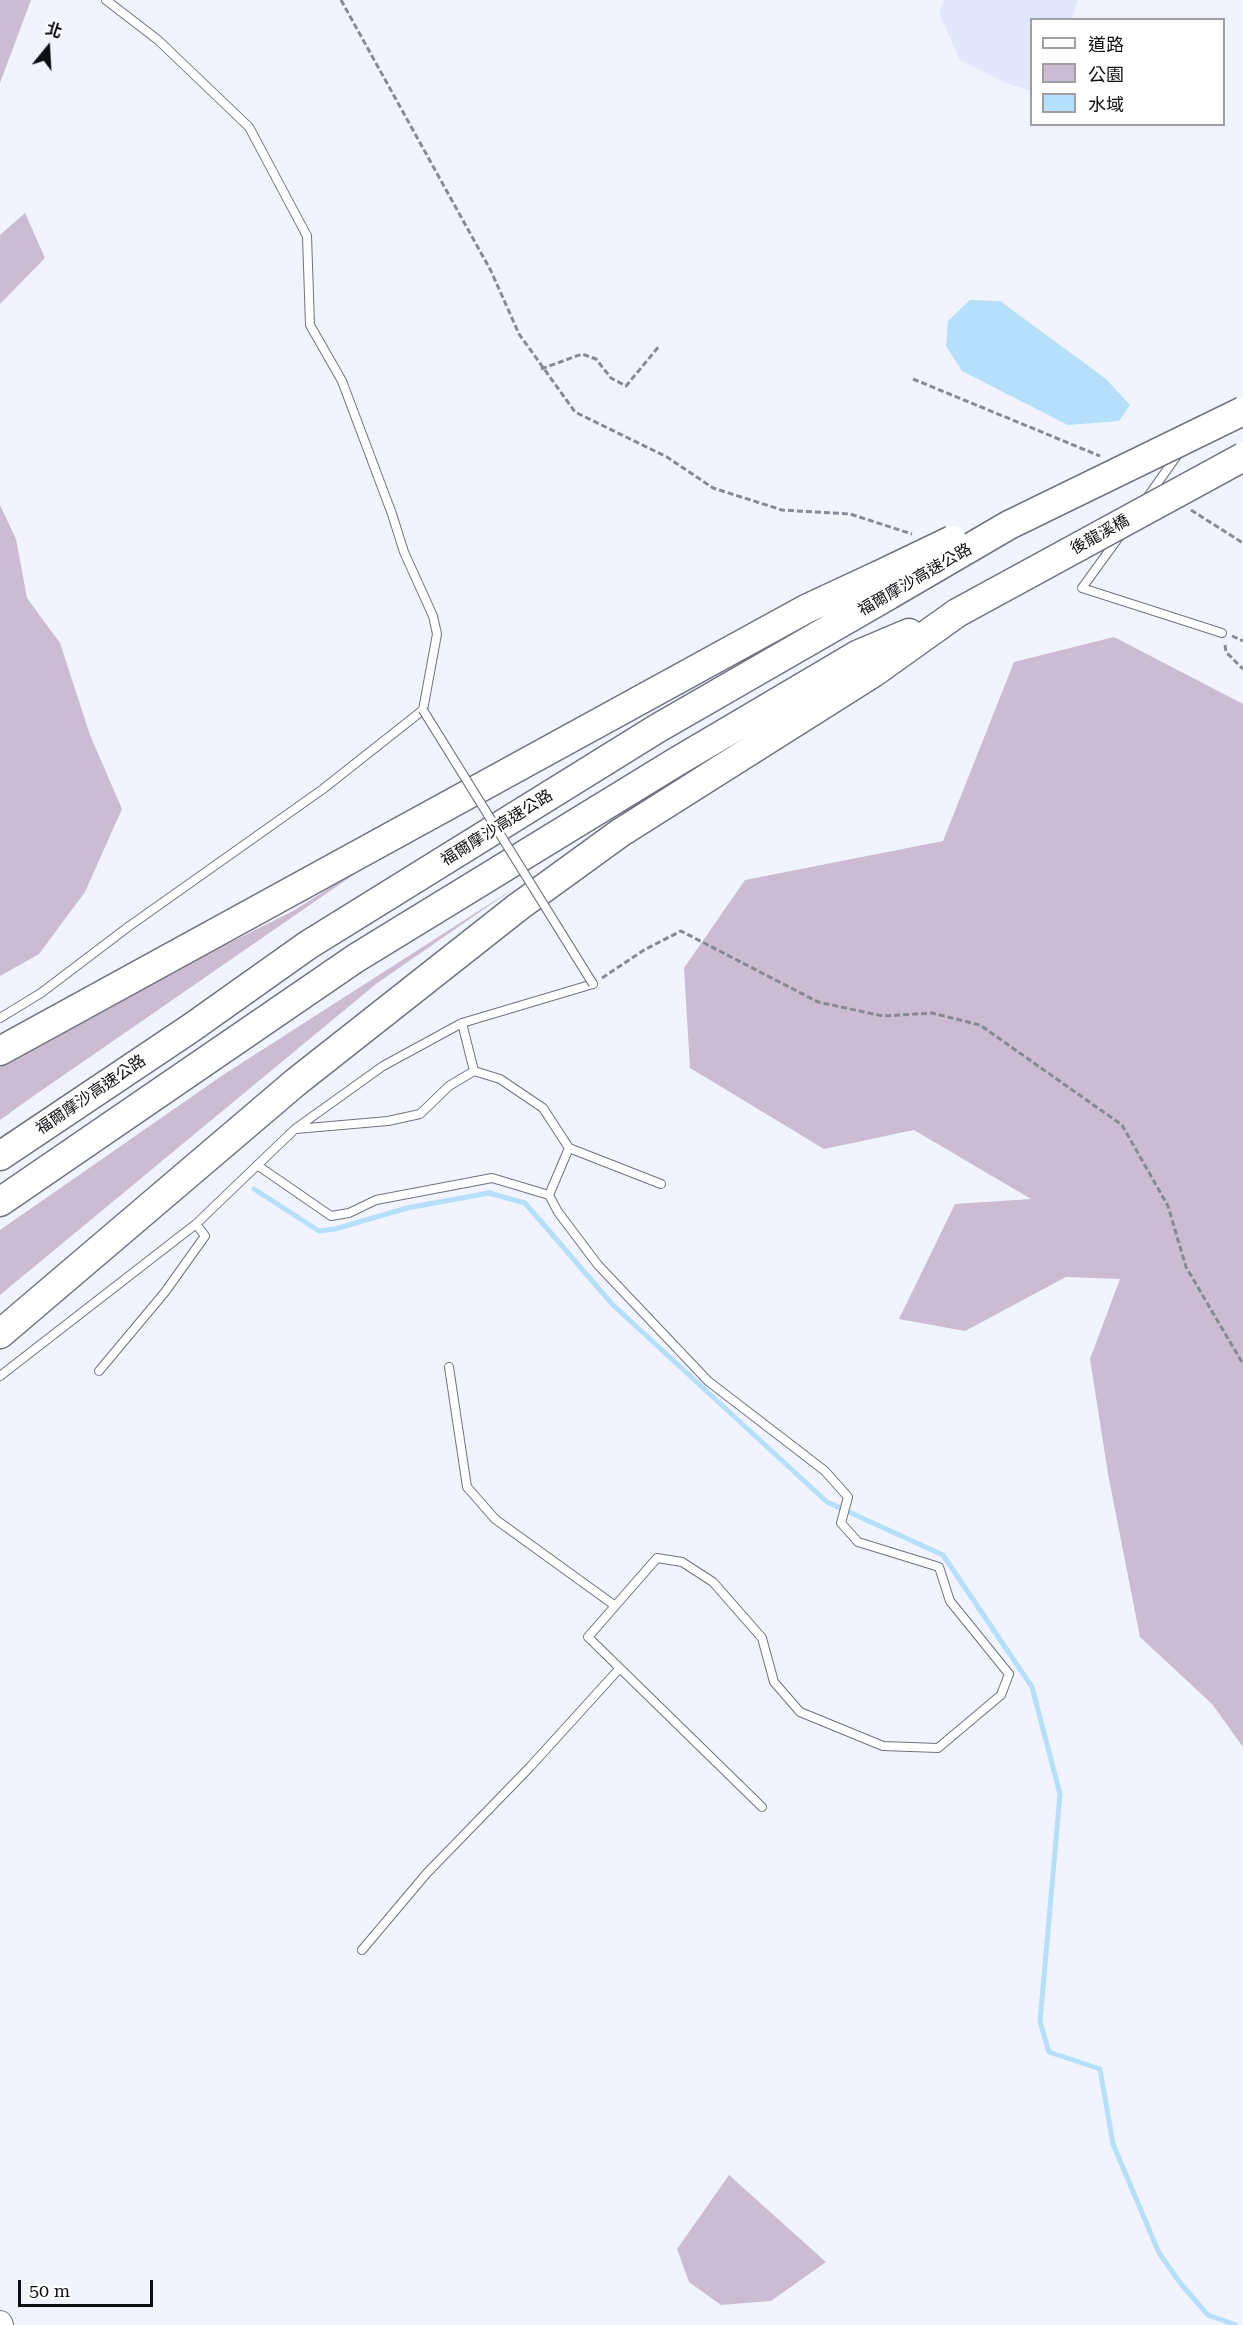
<!DOCTYPE html>
<html>
<head>
<meta charset="utf-8">
<style>
  body { margin:0 }
  #map { position:relative; width:1243px; height:2325px; overflow:hidden; background:#f1f4fe; font-family:"Roboto Serif","Noto Sans TC",serif }
  canvas { display:block }
  .legend { position:absolute; left:1030px; top:18px; width:195px; height:108px; box-sizing:border-box; background:#fff; border:2px solid #9f9fa1; margin:0; padding:8px 10px; list-style:none; font-size:18px; color:#0e0f13 }
  .legend li { display:flex; align-items:center; gap:12px; height:30px }
  .legend b { width:30px; border:2px solid #9f9fa1 }
  .north { position:absolute; left:18px; top:18px; width:60px; height:60px; -webkit-text-stroke:4px #fff; paint-order:stroke; rotate:18deg; font-size:16px; font-weight:700; line-height:24px; text-align:center; color:#0e0f13 }
  .north::after { content:''; display:block; margin:auto; width:21px; height:27px; background:#0e0f13; clip-path:polygon(50% 0,100% 100%,50% 72%,0 100%) }
  .scale { position:absolute; left:18px; top:2280px; width:135px; height:27px; box-sizing:border-box; border:3px solid #0e0f13; border-top:0; padding-left:8px; font-size:18px; line-height:21px; white-space:nowrap; color:#0e0f13; -webkit-text-stroke:4px #fff; paint-order:stroke }
</style>
</head>
<body>
<div id="map">
<canvas width="1243" height="2325"></canvas>
<ul class="legend">
<li><b style="height:8px;background:#fff"></b>道路</li>
<li><b style="height:16px;background:#cbbcd3"></b>公園</li>
<li><b style="height:16px;background:#b5dffa"></b>水域</li>
</ul>
<div class="north">北</div>
<div class="scale">50 m</div>
</div>
<script>
const ctx = document.querySelector('canvas').getContext('2d');
ctx.lineJoin = 'round';
function paint(path, color) { ctx.fillStyle = color; ctx.fill(path, 'evenodd'); }
const toPath = rows => new Path2D(rows.map(r => 'M' + r).join(''));
function trace(path, color, width, dash) { ctx.strokeStyle = color; ctx.lineWidth = width; ctx.lineCap = dash ? 'butt' : 'round'; ctx.setLineDash(dash || []); ctx.stroke(path); }
function drawText(font, color, halo, rows, align = 'center') {
  ctx.font = font + ' "Roboto Serif","Noto Sans TC",serif'; ctx.lineWidth = 4.5; ctx.setLineDash([]); ctx.textBaseline = 'middle'; ctx.strokeStyle = halo; ctx.fillStyle = color; for (const [text, x, y, turn = 0] of rows) {
    ctx.save(); ctx.translate(x, y); ctx.rotate((+turn || 0) * Math.PI / 180); ctx.textAlign = isNaN(turn) ? turn : align; if (halo) ctx.strokeText(text, 0, 0); ctx.fillText(text, 0, 0); ctx.restore();
  }
}
paint(toPath([
  [944,0,1078,0,1072,19,1032,20,1031,91,1006,83,960,60,939,13]
]), '#e2e7fc');
paint(toPath([
  [0,0,31,0,0,83],
  [25,213,45,258,0,304,0,235],
  [0,505,16,539,27,598,60,643,90,735,122,809,85,892,39,954,0,976],
  [1114,637,1243,704,1243,1747,1212,1704,1140,1637,1108,1474,1090,1359,1120,1279,1066,1277,965,1331,899,1319,955,1204,1031,1199,914,1130,824,1149,690,1068,684,968,745,880,943,841,1014,662],
  [388,851,32,1097,0,1120,0,1067,146,985,293,911],
  [516,887,376,984,0,1295,0,1230,223,1075],
  [729,2175,826,2262,771,2301,721,2305,689,2282,677,2249]
]), '#cbbcd3');
paint(toPath([
  [970,300,1000,301,1106,379,1130,405,1119,421,1068,425,962,371,946,346,948,321]
]), '#b5dffa');
trace(toPath([
  [254,1189,319,1231,335,1229,407,1208,489,1193,525,1203,613,1305,827,1502,943,1555,1032,1687,1060,1794,1040,2022,1049,2052,1100,2069,1113,2144,1159,2253,1181,2284,1208,2315,1236,2325]
]), '#b5dffa', 5);
const lane = toPath([
  [1147,498,1178,454],
  [1119,537,1082,588,1222,633],
  [0,1018,41,993,128,927,323,789,423,710,437,634,433,616,404,552,392,514,342,381,310,325,307,236,249,127,158,40,106,0],
  [462,1023,474,1071],
  [296,1129,388,1121,420,1114,449,1086,474,1071,500,1079,543,1108,569,1148,549,1195],
  [569,1148,661,1184],
  [257,1165,331,1216,349,1213,376,1200,492,1178,549,1195,558,1212,598,1265,708,1381,825,1471,848,1497,841,1523,858,1542,939,1567,950,1601,1009,1674,1001,1695,938,1748,883,1746,800,1712,774,1682,762,1638,713,1582,682,1562,657,1558,588,1637,762,1807],
  [449,1367,467,1487,495,1519,614,1605],
  [99,1371,165,1292,205,1236,196,1224],
  [0,1376,196,1224,295,1129,383,1066,462,1023,593,984],
  [362,1950,427,1873,530,1767,619,1669]
]);
const primary = toPath([
  [0,2323,1,2325]
]);
const highway = toPath([
  [0,1051,806,609,879,575],
  [0,1156,191,1028,308,945,658,728,889,595],
  [0,1202,356,958,676,762,857,655,909,633],
  [0,1334,296,1082,518,907,620,833,873,673,957,613]
]);
trace(lane, '#70737f', 10);
trace(primary, '#70737f', 26);
trace(highway, '#70737f', 31);
trace(toPath([
  [341,0,491,271,519,334,575,412,667,457,713,488,782,510,850,514,912,534],
  [541,369,582,354,596,359,611,378,626,386,660,345],
  [913,379,1100,456],
  [1191,510,1243,543],
  [1232,636,1243,641],
  [1225,645,1226,652,1243,669],
  [602,978,644,950,681,931,818,1002,883,1016,932,1013,980,1025,1122,1125,1168,1206,1186,1267,1243,1364]
]), '#888a91', 3, [6, 3]);
trace(lane, '#fff', 8);
trace(primary, '#fff', 24);
trace(highway, '#fff', 28);
const laneBridge = toPath([
  [423,710,593,984]
]);
const highwayBridge = toPath([
  [879,575,952,540],
  [889,595,1009,525,1243,411],
  [957,613,1243,457]
]);
trace(laneBridge, '#70737f', 10, []);
trace(highwayBridge, '#70737f', 31, []);
trace(laneBridge, '#fff', 8);
trace(highwayBridge, '#fff', 28);
drawText('16px', '#0e0f13', '#fff', [
  ["後龍溪橋",1100,535,-29],
  ["福爾摩沙高速公路",915,580,-30],
  ["福爾摩沙高速公路",497,828,-32],
  ["福爾摩沙高速公路",91,1095,-34]
]);
</script>
</body>
</html>
